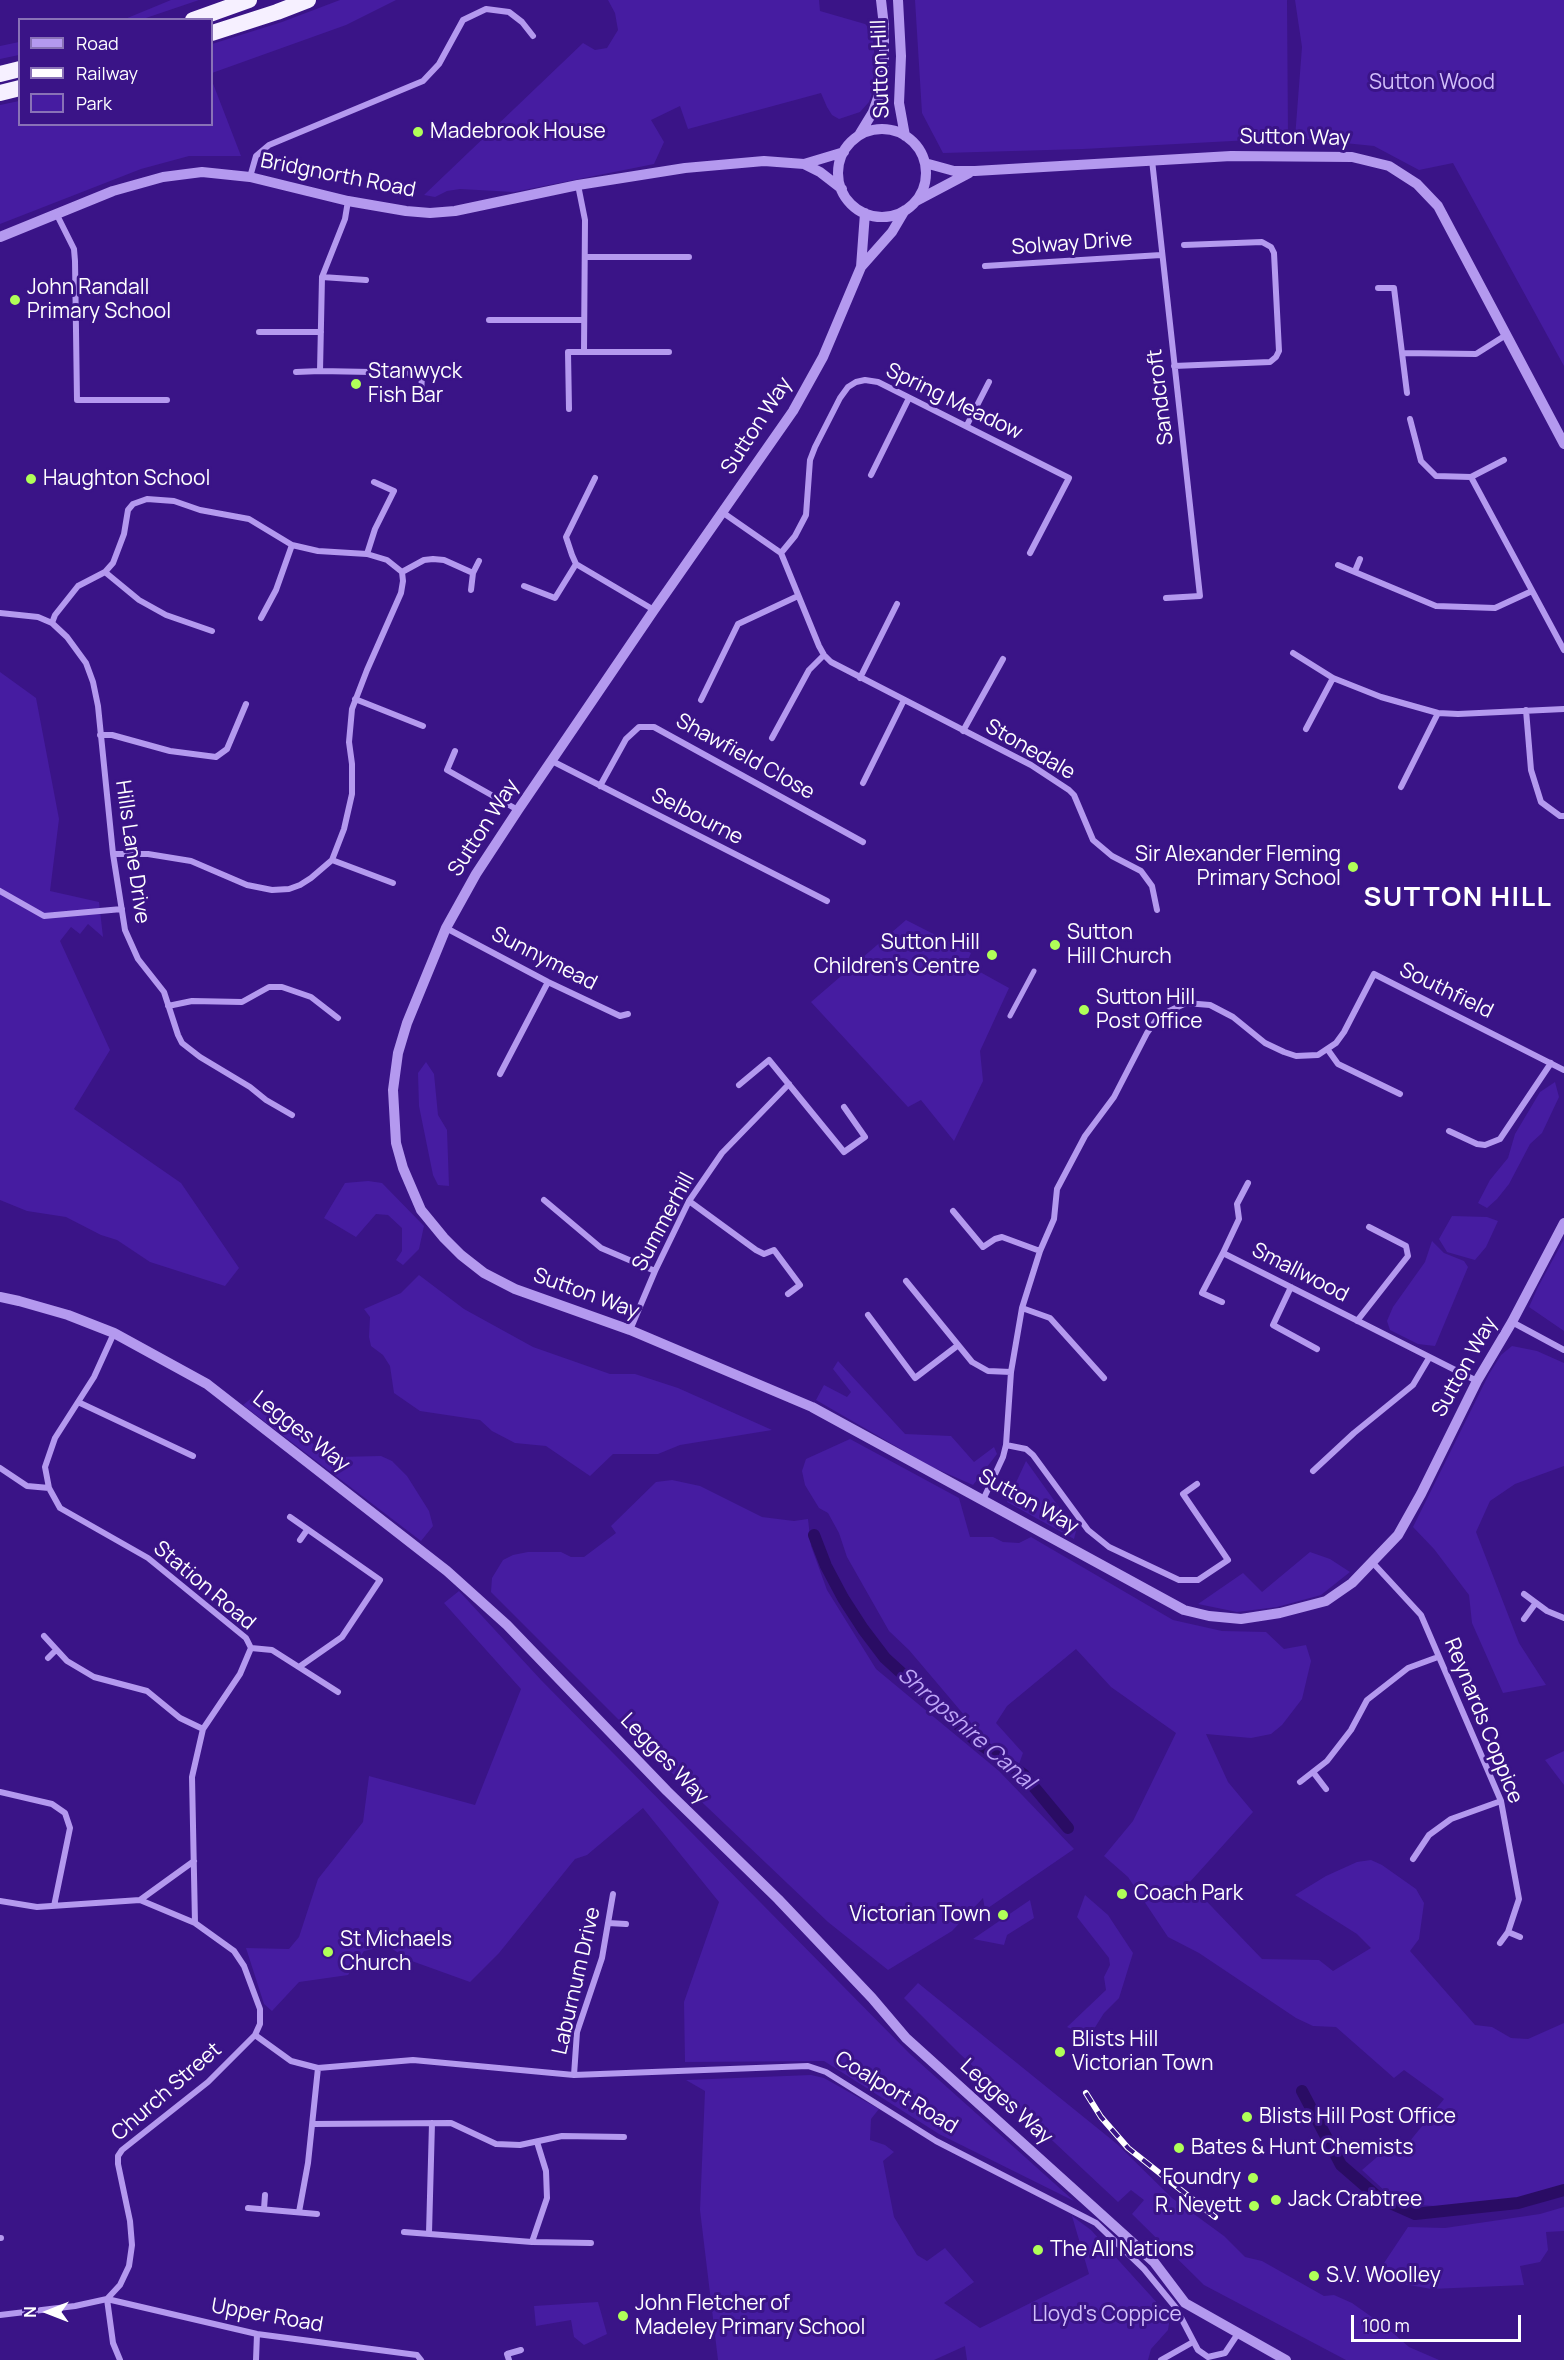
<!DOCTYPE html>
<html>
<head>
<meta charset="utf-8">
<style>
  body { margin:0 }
  #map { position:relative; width:1564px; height:2360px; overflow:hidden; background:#3a1487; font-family:Manrope,sans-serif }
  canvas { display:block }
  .legend { position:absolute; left:18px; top:18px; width:195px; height:108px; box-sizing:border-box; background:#3a1487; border:2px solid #8972b7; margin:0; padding:8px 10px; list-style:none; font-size:18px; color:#fff }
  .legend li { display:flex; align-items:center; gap:12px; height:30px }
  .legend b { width:30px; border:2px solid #8972b7 }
  .north { position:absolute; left:18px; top:2282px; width:60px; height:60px; -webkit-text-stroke:4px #3a1487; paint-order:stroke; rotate:270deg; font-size:16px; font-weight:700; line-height:24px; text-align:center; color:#fff }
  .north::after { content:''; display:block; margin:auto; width:21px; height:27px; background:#fff; clip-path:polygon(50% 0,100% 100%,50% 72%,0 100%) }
  .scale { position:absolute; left:1351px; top:2315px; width:170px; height:27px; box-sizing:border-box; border:3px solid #fff; border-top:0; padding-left:8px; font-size:18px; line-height:21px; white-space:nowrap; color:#fff; -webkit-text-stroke:4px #3a1487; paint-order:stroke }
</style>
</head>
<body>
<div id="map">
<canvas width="1564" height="2360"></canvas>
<ul class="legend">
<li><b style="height:8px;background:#b499ef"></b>Road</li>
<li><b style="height:8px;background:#fff"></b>Railway</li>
<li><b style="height:16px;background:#461ca1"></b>Park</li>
</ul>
<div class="north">N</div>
<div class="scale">100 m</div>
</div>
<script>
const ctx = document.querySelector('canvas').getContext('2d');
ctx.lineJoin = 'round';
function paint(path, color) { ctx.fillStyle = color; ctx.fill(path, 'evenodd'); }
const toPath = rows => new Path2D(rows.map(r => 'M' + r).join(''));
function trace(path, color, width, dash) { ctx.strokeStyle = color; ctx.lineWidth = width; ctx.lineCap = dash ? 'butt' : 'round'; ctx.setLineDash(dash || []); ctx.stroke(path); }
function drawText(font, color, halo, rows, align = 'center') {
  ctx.font = font + ' Manrope,sans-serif'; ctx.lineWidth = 6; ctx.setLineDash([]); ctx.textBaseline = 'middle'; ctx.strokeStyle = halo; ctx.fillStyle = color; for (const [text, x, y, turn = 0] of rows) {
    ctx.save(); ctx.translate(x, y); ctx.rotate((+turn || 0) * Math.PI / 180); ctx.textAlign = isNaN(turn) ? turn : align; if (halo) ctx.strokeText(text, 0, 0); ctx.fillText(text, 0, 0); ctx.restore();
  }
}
paint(toPath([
  [171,0,199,0,143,19,125,19],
  [340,0,396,0,346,25,212,73,212,44,282,22],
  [608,0,819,0,820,11,865,24,872,31,877,79,869,102,860,112,839,119,832,115,827,107,821,93,688,129,680,106,651,120,664,142,654,164,514,192,460,189,447,191,435,197,424,195,583,43,595,50,607,48,618,30,615,13],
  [915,0,1287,0,1288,138,1083,149,943,153,922,113],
  [1295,0,1564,0,1564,366,1453,163,1419,170,1374,146,1295,138,1302,47],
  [19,42,19,55,0,59,0,46],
  [212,81,241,156,189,156,141,169,0,224,0,105,19,101,20,124,212,124],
  [0,672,36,698,59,819,50,891,99,902,103,937,88,924,80,934,71,927,60,941,110,1050,74,1109,181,1183,239,1268,225,1286,150,1262,117,1240,101,1235,66,1217,27,1211,0,1200],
  [906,920,971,953,967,962,971,967,1009,988,980,1051,983,1081,954,1141,921,1100,908,1107,811,1002],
  [426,1062,434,1074,438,1115,447,1130,449,1186,438,1185,433,1175,419,1106,418,1073],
  [1555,1082,1559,1097,1542,1133,1530,1144,1509,1184,1497,1199,1487,1208,1478,1203,1490,1180,1508,1158,1515,1134,1540,1092],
  [368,1181,382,1183,424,1226,419,1249,403,1265,396,1260,402,1251,402,1228,388,1215,376,1214,356,1237,324,1218,345,1183],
  [1452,1216,1487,1217,1498,1221,1486,1247,1475,1260,1447,1252,1439,1239],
  [1564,1239,1564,1331,1529,1307,1538,1287],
  [1432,1241,1444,1253,1464,1261,1468,1267,1435,1346,1418,1344,1390,1330,1387,1321,1393,1307,1425,1262],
  [419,1275,464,1309,533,1347,610,1374,635,1374,678,1388,772,1430,680,1445,658,1454,613,1454,590,1476,546,1446,515,1443,492,1431,480,1420,420,1411,394,1393,390,1366,383,1355,371,1346,369,1337,370,1317,364,1309,401,1293],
  [1512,1346,1537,1351,1564,1363,1564,1466,1515,1484,1490,1501,1476,1532,1519,1643,1546,1685,1503,1693,1472,1623,1469,1595,1434,1549,1413,1527,1489,1374,1501,1355],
  [838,1361,905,1434,951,1436,974,1462,994,1447,997,1454,973,1485,930,1466,816,1400,824,1385,847,1397,851,1392,833,1369],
  [253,1397,325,1453,337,1457,381,1456,392,1461,407,1476,429,1511,433,1526,421,1541,243,1405],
  [850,1439,959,1498,970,1537,993,1537,1003,1542,1019,1543,1031,1537,1173,1620,1222,1631,1266,1632,1284,1649,1306,1645,1311,1661,1302,1699,1282,1725,1271,1734,1251,1738,1206,1734,1228,1782,1253,1812,1189,1883,1262,1959,1319,1960,1333,1971,1371,1948,1357,1934,1295,1895,1326,1876,1357,1862,1371,1860,1382,1865,1416,1889,1424,1903,1419,1939,1410,1951,1475,2025,1492,2027,1511,2038,1528,2039,1564,2023,1564,2190,1516,2202,1454,2207,1417,2205,1387,2193,1362,2170,1391,2145,1401,2152,1444,2099,1404,2070,1394,2078,1336,2027,1313,2026,1296,2018,1199,1953,1168,1937,1128,1877,1104,1856,1133,1821,1176,1733,1111,1687,1076,1649,1007,1706,996,1723,1023,1753,1015,1775,909,1650,889,1631,847,1557,839,1533,828,1513,819,1508,805,1485,802,1471,806,1459],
  [1026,1461,1076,1531,1074,1539,1007,1502],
  [672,1480,700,1486,762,1517,794,1521,808,1519,811,1546,827,1590,876,1669,999,1771,1074,1849,985,1910,983,1898,952,1931,888,1970,828,1922,686,1787,491,1592,492,1578,503,1560,513,1555,528,1552,561,1552,571,1557,584,1557,616,1533,611,1526,656,1482],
  [1310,1552,1330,1559,1350,1572,1321,1595,1277,1607,1237,1612,1198,1604,1243,1573,1262,1592],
  [459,1591,541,1680,910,2054,1074,2201,939,2134,824,2061,685,2062,684,2002,719,1902,643,1808,587,1855,575,1859,499,1953,470,1982,409,1960,388,1946,364,1951,348,1975,299,1982,272,2011,264,2004,246,1948,289,1949,299,1937,318,1879,363,1822,369,1776,475,1805,521,1689,444,1603],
  [1564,1751,1564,1785,1545,1760],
  [1085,1895,1108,1915,1133,1953,1119,1998,1104,2013,1089,2037,1067,2027,1106,1990,1104,1977,1110,1965,1109,1958,1077,1917],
  [1030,1900,1034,1918,1007,1935,1004,1945,973,1939],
  [918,1983,1117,2144,1172,2198,1224,2236,1245,2257,1262,2261,1324,2296,1334,2295,1352,2303,1386,2327,1409,2347,1439,2360,1346,2360,1204,2285,1132,2214,1144,2200,1131,2190,1118,2202,960,2054,904,1998],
  [811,2075,824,2078,879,2109,871,2119,870,2140,885,2145,894,2152,883,2161,894,2217,917,2255,927,2261,945,2248,974,2282,944,2303,980,2328,1089,2274,1072,2216,1091,2230,1170,2317,1168,2330,1151,2349,1148,2360,967,2360,965,2346,934,2360,718,2360,700,2210,705,2091,686,2080],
  [1564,2207,1564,2231,1546,2232,1548,2250,1540,2262,1520,2266,1524,2285,1431,2289,1404,2284,1378,2272,1408,2227,1445,2228,1540,2214],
  [598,2302,607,2334,584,2345,574,2337,571,2320,536,2326,534,2306]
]), '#461ca1');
trace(toPath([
  [814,1535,826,1566,843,1598,863,1629,885,1658,976,1741,1024,1775,1068,1828],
  [1302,2091,1341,2165,1379,2198,1415,2214,1518,2203,1564,2190]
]), '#2a0c64', 12);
trace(toPath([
  [1010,1016,1034,971]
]), '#b499ef', 5);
trace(toPath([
  [1152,160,1200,596,1166,598],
  [250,177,256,156,269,145,423,81,439,64,463,20,486,9,509,12,522,22,533,36],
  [578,185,585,220,584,351],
  [348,201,345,219,322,277,320,371,422,373,421,398],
  [56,213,74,249,75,261,77,400,167,400],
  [585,257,689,257],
  [985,266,1161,255],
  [322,277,366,280],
  [1378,288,1394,288,1402,353,1476,354,1506,335],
  [489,320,584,320],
  [259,332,321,332],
  [1402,353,1407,393],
  [1174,366,1270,362,1276,357,1279,351,1274,253,1271,247,1262,242,1184,245],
  [296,372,320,371],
  [569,409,568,352,669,352],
  [1410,419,1421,461,1436,476,1471,477,1564,650],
  [967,425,989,382],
  [871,475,909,398],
  [1471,477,1504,460],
  [595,478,566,537,572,555,576,564,654,610],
  [722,512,781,553,819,646,824,655,831,662,1031,765,1069,790,1074,795,1093,840,1112,856,1141,871,1152,886,1157,910],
  [781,553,795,536,806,515,810,460,815,447,840,398,848,387,856,382,865,380,878,382,1069,478,1030,553],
  [367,554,375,529,394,491,374,482],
  [1338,565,1436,606,1495,608,1532,591],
  [1355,571,1360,559],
  [105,572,139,600,166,615,212,631],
  [402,572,424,560,433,559,444,560,473,573],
  [524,586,555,598,576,564],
  [471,590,473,573,479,561],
  [0,613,38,617,52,623,67,637,86,663,93,682,98,706,113,854,125,930,138,959,164,992,178,1035,182,1043,200,1057,250,1087,266,1100,292,1115],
  [261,618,276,590,292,545],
  [52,623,55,615,78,586,105,572,113,563,124,534,128,510,133,504,147,499,174,501,200,510,249,519,292,545,318,551,367,554,387,560,402,572,403,581,401,593,367,670,352,709,349,742,352,764,352,794,344,829,332,860,311,878,300,885,289,889,272,890,247,885,191,861,148,854,113,854],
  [1293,653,1333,678,1381,697,1438,713,1458,714,1564,709],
  [860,678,897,604],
  [355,699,423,726],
  [701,700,738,624,798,596],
  [1526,710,1531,770,1541,802,1560,816,1564,816],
  [1306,729,1333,678],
  [963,731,1003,659],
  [100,735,112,735,170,751,216,757,227,749,246,704],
  [772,738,809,670,824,655],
  [455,751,447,770,518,810],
  [552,761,827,901],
  [863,783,904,700],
  [600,786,626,739,639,727,654,727,863,842],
  [1401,787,1438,713],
  [332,860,393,883],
  [0,891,44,916,122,909],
  [446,928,548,982,620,1016,628,1014],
  [168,1006,192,1001,242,1002,269,987,282,987,311,997,338,1018],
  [1328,1050,1338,1064,1400,1094],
  [500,1074,548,982],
  [739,1085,769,1060,844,1152,865,1137,844,1107],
  [1449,1131,1477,1144,1485,1145,1500,1139,1551,1063],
  [1248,1183,1237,1204,1239,1219,1223,1253,1477,1381],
  [544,1200,601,1248,655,1271],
  [689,1201,756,1250,764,1254,774,1250,800,1285,788,1294],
  [953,1211,983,1247,995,1239,1002,1237,1040,1251],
  [906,1281,972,1362,988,1371,1011,1372],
  [1291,1287,1273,1325,1317,1349],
  [1222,1302,1202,1293,1223,1253],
  [1022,1308,1050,1318,1104,1378],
  [868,1315,915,1378,957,1346],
  [1357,1321,1408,1256,1406,1246,1369,1227],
  [1512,1322,1564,1350],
  [630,1330,655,1271,689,1201,722,1153,789,1084],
  [114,1333,94,1377,55,1438,45,1467,49,1488,60,1508,148,1558,246,1638,251,1648,240,1674,203,1729,192,1777,195,1923],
  [78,1402,193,1456],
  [1006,1445,1026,1449,1033,1455,1088,1530,1109,1547,1179,1580,1198,1580,1228,1560,1183,1494,1197,1484],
  [0,1468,27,1486,49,1488],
  [1313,1471,1354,1433,1413,1385,1429,1358],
  [983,1500,1003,1457,1006,1445,1011,1372,1022,1308,1040,1251,1054,1219,1057,1189,1085,1136,1114,1097,1147,1033,1159,1016,1186,1003,1210,1005,1233,1017,1265,1043,1284,1052,1296,1056,1318,1055,1336,1043,1344,1032,1374,974,1564,1070],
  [290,1517,380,1580,342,1637,299,1667],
  [300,1540,307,1530],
  [1373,1563,1421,1615,1501,1801,1519,1899,1508,1932,1500,1943],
  [1524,1594,1547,1611,1564,1618],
  [1524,1619,1535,1604],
  [44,1636,67,1661,94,1677,147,1691,180,1718,203,1729],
  [251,1648,272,1650,338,1692],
  [48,1658,56,1650],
  [1313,1772,1326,1789],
  [1300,1782,1327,1761,1351,1730,1367,1700,1408,1668,1438,1657],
  [0,1792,52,1804,65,1813,70,1828,54,1906],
  [1413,1859,1429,1835,1451,1819,1501,1801],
  [140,1900,194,1861],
  [0,1901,37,1907,140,1900,195,1923,234,1951,244,1966,260,2009,260,2024,255,2035,208,2082,122,2150,118,2156,118,2164,130,2221,132,2245,129,2266,120,2285,107,2299,75,2306,0,2315],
  [608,1923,626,1924],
  [1508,1932,1520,1937],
  [255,2035,291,2061,318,2068,413,2060,574,2075,808,2066,826,2072,936,2141,1096,2223,1144,2269,1176,2308,1198,2350,1208,2357,1225,2353,1237,2335],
  [574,2075,577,2032,602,1958,613,1894],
  [313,2124,451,2123,496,2144,520,2145,562,2136,624,2137],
  [248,2208,317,2214],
  [264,2209,265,2195],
  [299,2212,308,2163,318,2068],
  [404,2232,532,2242,547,2198,546,2171,537,2142],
  [429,2233,432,2123],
  [0,2238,1,2238],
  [532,2242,591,2243],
  [120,2360,113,2343,107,2299,257,2334,417,2355,421,2360],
  [256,2360,257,2334],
  [509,2360,507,2354,521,2350],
  [1161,2360,1193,2342]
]), '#b499ef', 6);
trace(toPath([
  [898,0,901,56,899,103,905,136],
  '838 173a44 44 0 1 1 88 0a44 44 0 1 1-88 0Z',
  [859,135,873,112,884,81,884,26,881,0],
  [925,163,954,171,975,171,1231,156,1352,157,1389,166,1417,184,1438,206,1564,444],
  [804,164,820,172,842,189],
  [916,201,969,173],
  [905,210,892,232,861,267,823,357,793,411,654,610,518,810,476,874,446,928,407,1023,398,1053,393,1090,396,1143,403,1168,421,1210,444,1238,461,1255,484,1273,515,1289,630,1330,812,1407,1184,1610,1209,1616,1241,1619,1280,1613,1326,1601,1352,1583,1398,1535,1421,1494,1477,1381,1512,1322,1564,1223],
  [0,237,113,191,163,177,202,172,250,177,348,201,406,211,430,213,455,211,578,185,685,168,764,161,804,164,844,152],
  [861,267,865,213],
  [0,1297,19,1301,68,1315,114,1333,207,1384,447,1571,507,1625,667,1791,778,1899,872,1998,906,2038,1154,2262,1185,2303,1286,2360]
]), '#b499ef', 10);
trace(toPath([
  [193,20,249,0],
  [212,33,277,12,308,0],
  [0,74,20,69],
  [0,93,20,88]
]), '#f6f0ff', 16);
const rail = toPath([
  [1086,2093,1101,2117,1128,2148,1215,2217]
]);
trace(rail, '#fff', 6);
trace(rail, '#3a1487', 4, [11]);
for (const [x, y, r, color] of [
  [418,132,6,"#b0ff58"],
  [15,300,6,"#b0ff58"],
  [356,384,6,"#b0ff58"],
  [31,479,6,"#b0ff58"],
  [1353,867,6,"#b0ff58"],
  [1055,945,6,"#b0ff58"],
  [992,955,6,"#b0ff58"],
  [1084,1010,6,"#b0ff58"],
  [1122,1894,6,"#b0ff58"],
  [1003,1915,6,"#b0ff58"],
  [328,1952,6,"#b0ff58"],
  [1060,2052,6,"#b0ff58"],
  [1247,2117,6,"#b0ff58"],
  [1179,2148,6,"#b0ff58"],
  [1253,2178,6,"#b0ff58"],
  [1276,2200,6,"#b0ff58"],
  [1254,2206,6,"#b0ff58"],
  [1038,2250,6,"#b0ff58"],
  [1314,2276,6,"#b0ff58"],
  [623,2316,6,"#b0ff58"]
]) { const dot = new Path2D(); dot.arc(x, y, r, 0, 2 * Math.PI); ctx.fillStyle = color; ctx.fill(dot); trace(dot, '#3a1487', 2); }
drawText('21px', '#fff', '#3a1487', [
  ["Sutton Hill",881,69,-92],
  ["Sutton Way",1295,138,1],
  ["Bridgnorth Road",338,176,11],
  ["Solway Drive",1072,244,-4],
  ["Sandcroft",1161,397,-97],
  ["Spring Meadow",954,402,26],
  ["Sutton Way",757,426,-57],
  ["Stonedale",1030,750,30],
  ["Shawfield Close",745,757,29],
  ["Selbourne",697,817,27],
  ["Sutton Way",484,828,-57],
  ["Hills Lane Drive",132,852,82],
  ["Sunnymead",544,959,27],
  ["Southfield",1446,991,26],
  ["Summerhill",664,1222,-62],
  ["Smallwood",1300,1273,27],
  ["Sutton Way",586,1294,20],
  ["Sutton Way",1465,1367,-61],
  ["Legges Way",301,1432,38],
  ["Sutton Way",1028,1502,29],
  ["Station Road",204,1586,40],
  ["Reynards Coppice",1483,1721,68],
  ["Legges Way",664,1759,46],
  ["Laburnum Drive",577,1981,-77],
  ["Church Street",167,2092,-41],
  ["Coalport Road",896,2093,31],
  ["Legges Way",1006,2102,42],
  ["Upper Road",267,2316,10]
]);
drawText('21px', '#d2bffb', '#3a1487', [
  ["Sutton Wood",1432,83],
  ["Lloyd's Coppice",1107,2315]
]);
drawText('21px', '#fff', '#3a1487', [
  ["Madebrook House",430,132],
  ["John Randall",27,288],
  ["Primary School",27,312],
  ["Stanwyck",368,372],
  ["Fish Bar",368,396],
  ["Haughton School",43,479],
  ["Sir Alexander Fleming",1341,855,"right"],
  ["Primary School",1341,879,"right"],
  ["Sutton",1067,933],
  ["Hill Church",1067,957],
  ["Sutton Hill",980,943,"right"],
  ["Children's Centre",980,967,"right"],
  ["Sutton Hill",1096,998],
  ["Post Office",1096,1022],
  ["Coach Park",1134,1894],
  ["Victorian Town",991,1915,"right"],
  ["St Michaels",340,1940],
  ["Church",340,1964],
  ["Blists Hill",1072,2040],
  ["Victorian Town",1072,2064],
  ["Blists Hill Post Office",1259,2117],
  ["Bates & Hunt Chemists",1191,2148],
  ["Foundry",1241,2178,"right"],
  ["Jack Crabtree",1288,2200],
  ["R. Nevett",1242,2206,"right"],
  ["The All Nations",1050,2250],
  ["S.V. Woolley",1326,2276],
  ["John Fletcher of",635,2304],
  ["Madeley Primary School",635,2328]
], 'left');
drawText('italic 22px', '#bea5f7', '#3a1487', [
  ["Shropshire Canal",966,1729,41]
]);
ctx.letterSpacing = '1.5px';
drawText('bold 27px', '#fff', '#3a1487', [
  ["SUTTON HILL",1458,898]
]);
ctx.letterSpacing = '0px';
</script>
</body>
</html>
